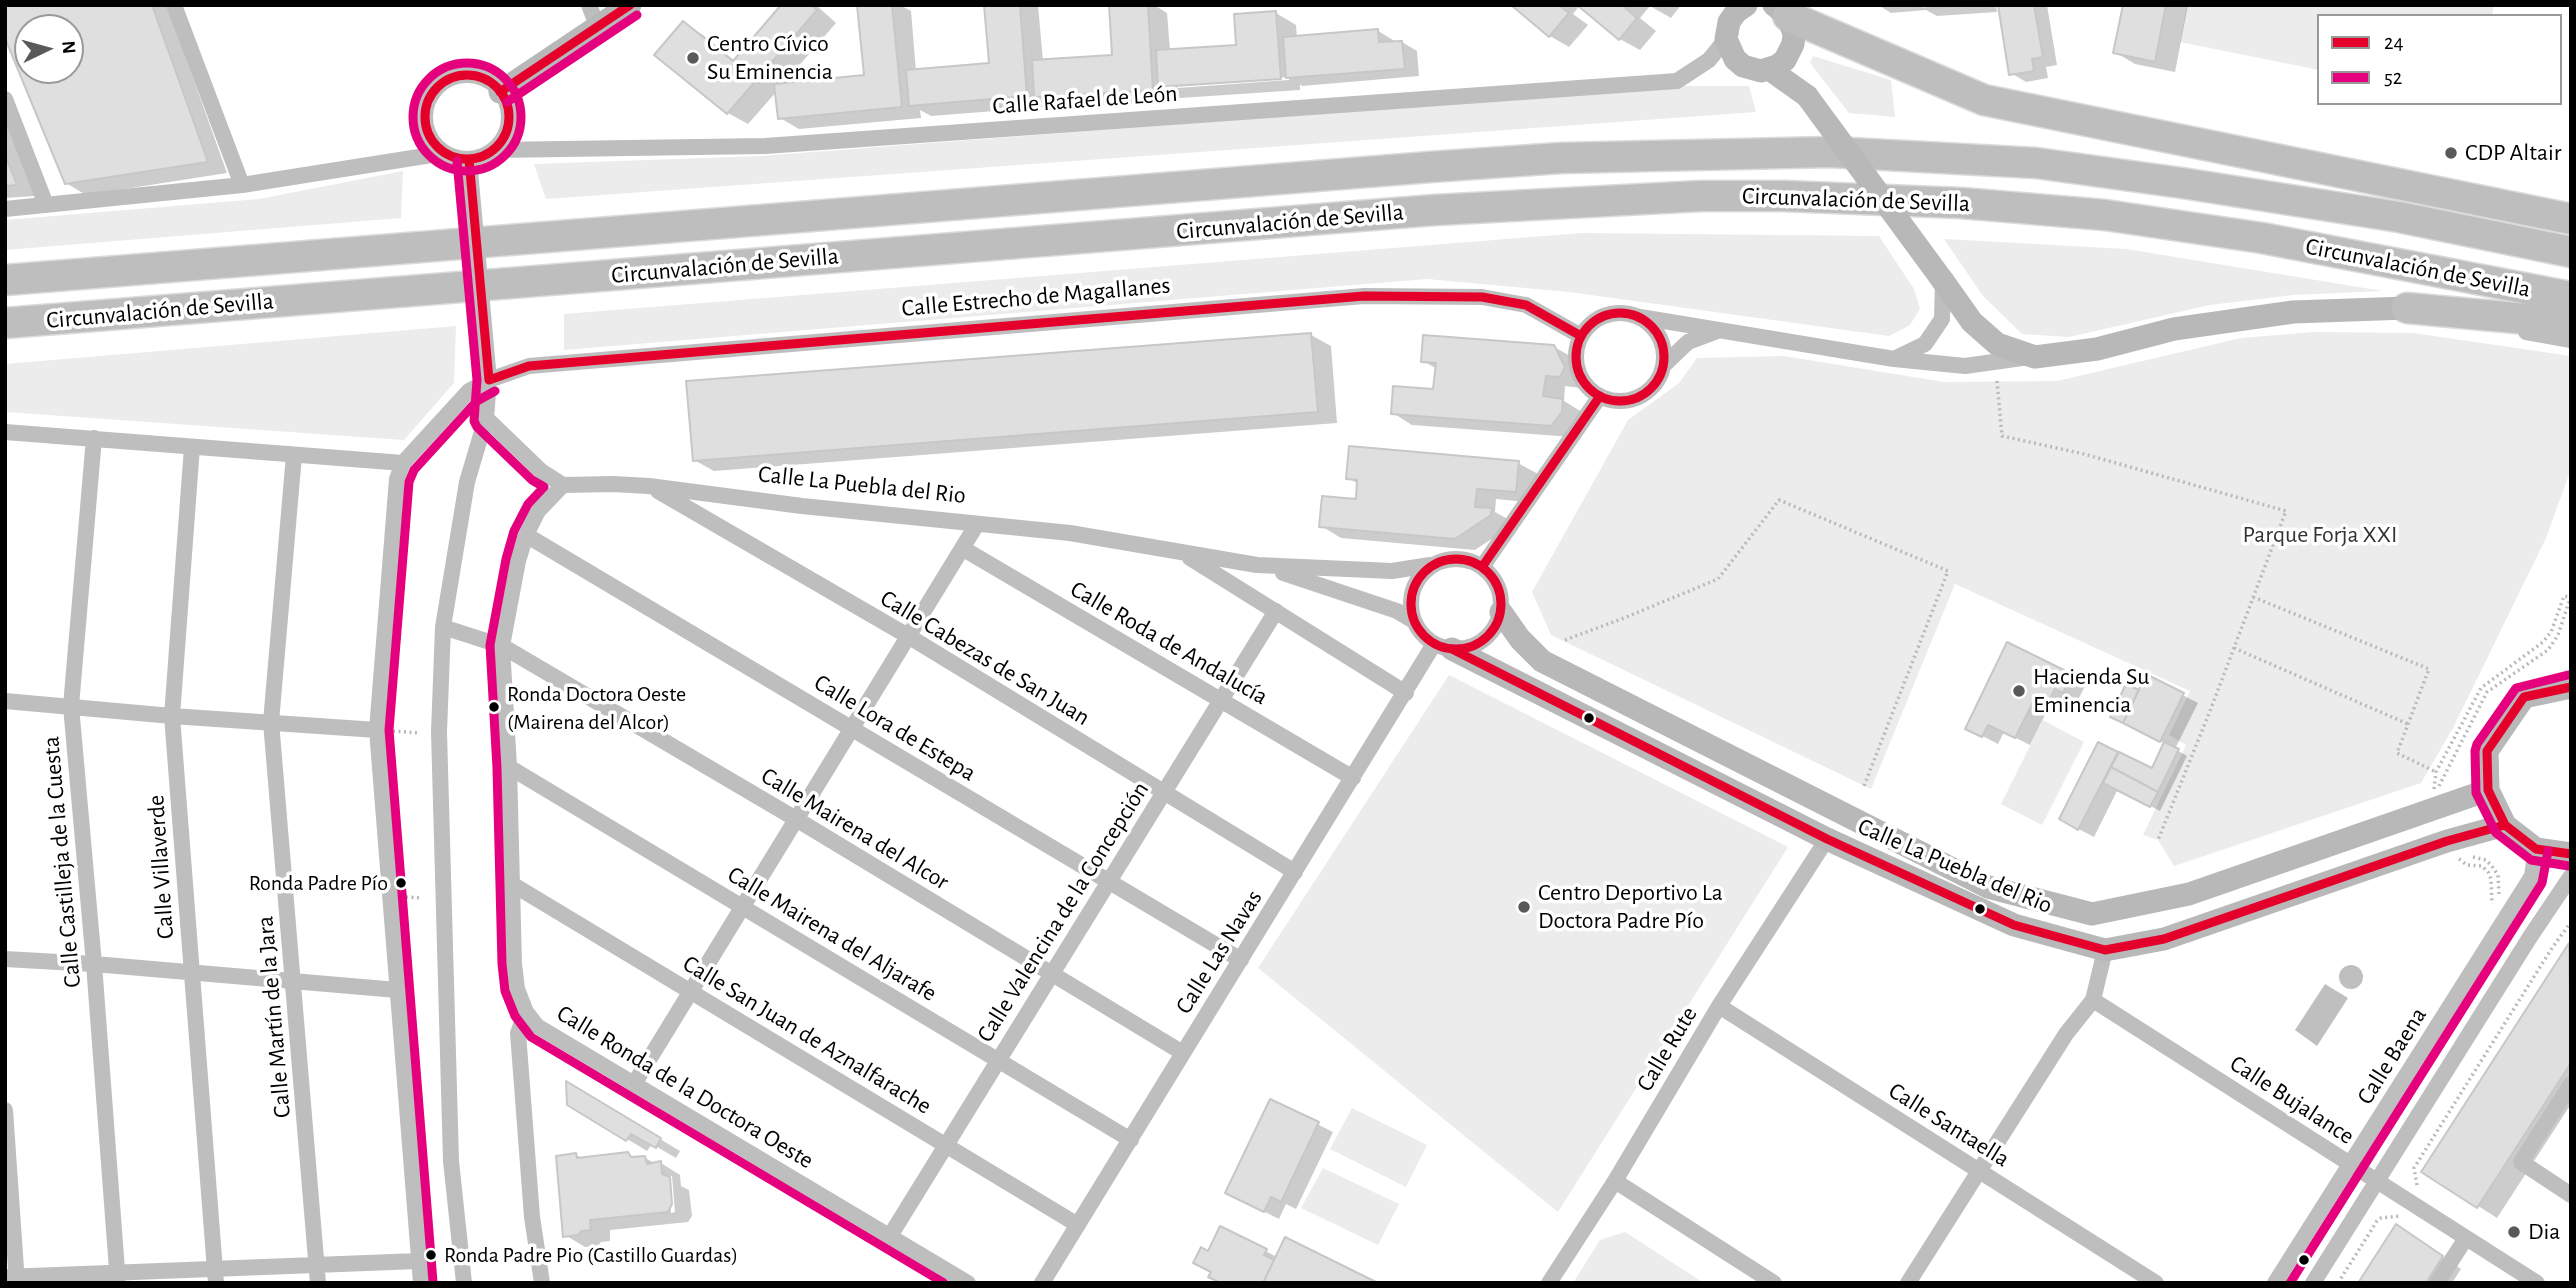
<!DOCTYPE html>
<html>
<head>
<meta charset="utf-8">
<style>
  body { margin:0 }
  #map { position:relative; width:2576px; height:1288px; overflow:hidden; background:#fff; font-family:"Alegreya Sans",sans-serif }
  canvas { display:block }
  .frame { position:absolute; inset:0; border:7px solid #000; pointer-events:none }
  .legend { position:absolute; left:2317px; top:14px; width:245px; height:91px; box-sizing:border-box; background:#fff; border:2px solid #999; margin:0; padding:9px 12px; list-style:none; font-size:21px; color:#000 }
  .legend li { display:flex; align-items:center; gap:14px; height:35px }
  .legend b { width:35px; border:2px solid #999 }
  .north { position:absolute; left:14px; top:14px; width:70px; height:70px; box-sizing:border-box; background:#fff; border:2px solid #999; border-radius:50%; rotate:85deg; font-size:19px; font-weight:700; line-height:28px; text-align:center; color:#000 }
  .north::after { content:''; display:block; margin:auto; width:24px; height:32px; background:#595959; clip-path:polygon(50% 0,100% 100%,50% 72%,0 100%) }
</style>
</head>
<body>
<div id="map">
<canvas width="2576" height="1288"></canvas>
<div class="frame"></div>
<ul class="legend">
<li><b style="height:9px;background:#e4002b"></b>24</li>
<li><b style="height:9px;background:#e5007d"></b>52</li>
</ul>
<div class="north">N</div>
</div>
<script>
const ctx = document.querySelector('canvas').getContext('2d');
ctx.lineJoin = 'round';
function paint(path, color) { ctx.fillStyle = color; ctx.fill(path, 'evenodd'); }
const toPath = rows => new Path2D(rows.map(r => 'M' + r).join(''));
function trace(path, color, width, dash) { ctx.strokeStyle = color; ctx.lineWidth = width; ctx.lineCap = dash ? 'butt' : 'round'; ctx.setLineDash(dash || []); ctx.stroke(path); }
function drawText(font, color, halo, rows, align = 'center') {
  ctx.font = font + ' "Alegreya Sans",sans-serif'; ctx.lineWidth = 7; ctx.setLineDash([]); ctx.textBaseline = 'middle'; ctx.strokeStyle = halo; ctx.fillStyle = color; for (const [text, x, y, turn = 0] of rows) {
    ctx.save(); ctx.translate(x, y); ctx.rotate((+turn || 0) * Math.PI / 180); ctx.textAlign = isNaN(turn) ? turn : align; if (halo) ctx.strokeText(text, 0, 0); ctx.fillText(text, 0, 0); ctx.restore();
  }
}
paint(toPath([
  [2187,5,2494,5,2492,16,2319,16,2319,70,2180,42],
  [1813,56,1891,80,1895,117,1849,113,1810,63],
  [1683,86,1749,86,1756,112,546,199,534,164,760,156],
  [403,171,401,218,5,250,5,220,259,199],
  [1582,233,1879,236,1914,289,1920,309,1910,325,1889,336,1569,292,1427,279,564,350,564,314],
  [1944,239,2126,249,2383,291,2293,295,2210,305,2069,337,2022,334,1983,296],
  [456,326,454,383,404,440,5,412,5,364],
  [2314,332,2413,333,2571,356,2571,469,2546,538,2453,728,2421,783,2174,866,2158,840,2143,835,2186,745,2169,735,2190,691,1955,584,1871,789,1551,635,1532,592,1628,420,1679,383,1697,358,1784,356,1944,382,2057,381,2241,338],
  [1449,675,1788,847,1558,1212,1258,968],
  [2043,720,2084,742,2042,825,2001,804],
  [1352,1108,1427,1145,1406,1187,1330,1149],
  [1323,1168,1399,1204,1378,1245,1301,1208],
  [1625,1232,1704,1283,1573,1283,1600,1240]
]), '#ececec');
paint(toPath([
  '2339 977a12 12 0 1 1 24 0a12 12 0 1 1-24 0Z',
  [2325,984,2348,998,2317,1046,2295,1030]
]), '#bfbfbf');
paint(toPath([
  [5,5,167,5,227,173,86,195,66,183],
  [28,28,70,28,70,70,28,70],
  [783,5,816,5,836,23,782,85,866,77,859,5,900,5,911,11,916,71,991,65,986,5,1038,5,1043,61,1114,56,1111,5,1154,5,1167,13,1170,51,1238,47,1276,13,1296,25,1297,38,1378,31,1393,40,1393,43,1402,42,1417,51,1419,76,1302,86,1300,84,1300,90,1180,98,1172,93,1173,101,1055,108,1046,102,1046,107,931,116,920,110,921,118,799,129,780,118,777,91,748,124,728,113,656,55,683,23,703,35,735,61],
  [1289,77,1289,80,1177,88,1177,84],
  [1514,5,1681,5,1671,18,1650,6,1640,18,1656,31,1640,50,1620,39,1580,5,1573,14,1588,25,1569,47,1550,36],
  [1878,5,1996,5,1997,12,1937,16,1926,10,1891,13],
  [1999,5,2047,5,2057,65,2046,67,2048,78,2026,82,2011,73],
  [2124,5,2188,5,2175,72,2135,64,2115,52],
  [5,115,35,196,5,198],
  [1311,335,1331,346,1337,423,714,471,694,460],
  [1554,347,1574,358,1584,379,1580,388,1565,386,1564,401,1582,412,1572,437,1412,425,1393,413,1435,391,1437,369,1423,361],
  [1518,463,1538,474,1536,503,1496,499,1495,512,1511,521,1511,526,1475,550,1341,538,1321,526,1357,500,1359,484,1348,478],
  [2071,676,2086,684,2078,700,2070,696,2064,709,2051,703,2030,745,2004,732,1998,744,1967,728],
  [2147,677,2198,703,2175,749,2187,756,2160,811,2118,789,2094,837,2075,827,2099,744,2153,770,2166,744,2139,731,2139,692],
  [2570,946,2571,1104,2497,1218,2424,1171],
  [568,1084,680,1151,676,1158,652,1144,647,1151,569,1104],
  [1271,1101,1333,1132,1296,1209,1286,1204,1279,1219,1227,1193],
  [627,1154,635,1158,645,1158,656,1164,661,1163,680,1175,681,1186,689,1190,692,1216,688,1222,610,1230,610,1241,601,1242,598,1246,585,1247,565,1235,576,1155,584,1159],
  [668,1176,672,1176,675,1212,671,1213],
  [2397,1226,2461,1269,2452,1283,2360,1283],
  [1221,1228,1277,1257,1374,1283,1212,1272,1209,1253]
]), '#0003');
const building = toPath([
  [5,5,152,5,208,162,65,184,5,38,5,5],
  [28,28,70,28,70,70,28,70,28,28],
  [781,5,811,5,817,10,727,114,654,55,683,21,733,61,781,5],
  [857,5,892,5,902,107,778,119,774,84,864,75,857,5],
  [984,5,1020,5,1027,96,909,106,906,70,989,63,984,5],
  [1109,5,1148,5,1153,90,1034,97,1032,60,1112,55,1109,5],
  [1511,5,1559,5,1569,13,1549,37,1511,5],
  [1577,5,1622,5,1637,18,1619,40,1577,5],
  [1920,5,1970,5,1921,9,1920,5],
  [1998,5,2034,5,2043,57,2032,59,2034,71,2009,75,1998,5],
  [2123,5,2166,5,2155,62,2113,53,2123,5],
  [1276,11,1281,79,1158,87,1156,50,1236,45,1234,14,1276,11],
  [1378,29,1379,42,1402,41,1405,69,1286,78,1283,37,1378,29],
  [5,155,17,185,5,186,5,155],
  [1311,333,1318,412,693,461,686,381,1311,333],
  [1423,335,1554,345,1565,367,1560,377,1546,376,1543,396,1563,399,1562,412,1551,426,1391,414,1393,386,1433,389,1436,363,1421,362,1423,335],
  [1349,446,1519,461,1516,492,1477,489,1475,507,1492,508,1491,515,1455,539,1319,527,1322,496,1356,499,1357,480,1346,479,1349,446],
  [2007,642,2072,674,2063,693,2055,689,2048,702,2036,696,2015,738,1988,725,1982,737,1965,729,2007,642],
  [2146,674,2184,693,2160,742,2123,723,2146,674],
  [2126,684,2139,690,2123,723,2110,717,2126,684],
  [2098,742,2118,752,2078,830,2059,819,2098,742],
  [2164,742,2179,749,2158,792,2111,767,2119,752,2152,768,2164,742],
  [2111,767,2158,792,2150,807,2103,783,2111,767],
  [2569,943,2571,1063,2477,1208,2421,1172,2569,943],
  [566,1081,661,1138,656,1148,631,1134,626,1141,567,1105,566,1081],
  [1270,1099,1319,1122,1281,1202,1271,1197,1264,1212,1225,1193,1270,1099],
  [628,1152,631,1157,645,1156,647,1164,661,1161,662,1174,670,1177,672,1204,668,1212,590,1220,591,1230,581,1231,578,1235,563,1237,556,1156,576,1153,577,1158,628,1152],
  [2396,1224,2443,1256,2426,1283,2358,1283,2396,1224],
  [1220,1226,1267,1249,1264,1255,1274,1260,1263,1283,1221,1283,1208,1277,1211,1272,1193,1263,1201,1247,1208,1251,1220,1226],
  [1285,1237,1378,1283,1263,1283,1285,1237]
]);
paint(building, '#dfdfdf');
trace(building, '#c7c7c7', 2);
const highway = toPath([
  [1788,16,1984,100,2571,219],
  [5,280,1430,167,1561,158,1830,152,2036,163,2182,183,2399,217,2571,252],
  [2407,308,2571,323],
  [5,323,1435,210,1701,196,1784,196,1961,203,2105,215,2262,238,2571,297]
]);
trace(highway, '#dbdbdb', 33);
trace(toPath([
  [1997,381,2002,436,2084,454,2286,511,2210,711,2158,840],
  [2253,597,2429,669,2397,753,2436,772],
  [1565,640,1624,618,1718,579,1779,500,1948,571,1864,786],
  [2234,648,2408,724],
  [393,731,419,733],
  [2439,786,2487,692,2548,650,2558,635,2571,596],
  [2434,789,2436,772,2481,688,2543,642,2551,632,2564,596,2571,597],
  [2473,857,2486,860,2491,865,2498,875,2499,894],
  [2459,859,2467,865,2482,866,2488,872,2491,879,2492,904],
  [406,897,421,898],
  [2417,1185,2414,1168,2552,948,2571,922],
  [2338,1283,2377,1221,2381,1218,2400,1216]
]), '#b9b9b9', 3.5, [2, 3.5]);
trace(toPath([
  [939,1283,945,1269]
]), '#bebebe', 8);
trace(toPath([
  [174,5,242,185],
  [589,5,598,28],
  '425 117a42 42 0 1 1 84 0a42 42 0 1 1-84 0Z',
  [5,99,46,205],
  [495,150,765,146,1677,81,1709,60,1726,39],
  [5,209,242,185,444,153],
  '1576 357a44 44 0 1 1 88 0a44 44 0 1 1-88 0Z',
  [1640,317,1894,359,1965,366,2029,357],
  [2526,332,2571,340],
  [1894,359,1925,344,1942,319,1943,281],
  [1664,365,1688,342,1720,330],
  [486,418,541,471,563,485,613,484,649,486,802,506,1070,533,1257,565,1392,571,1430,565],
  [5,432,403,463],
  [94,438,71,706,94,964,118,1283],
  [192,447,172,716,216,1283],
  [294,455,271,722,318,1283],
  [563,485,538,511,526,535,518,561,502,646,509,767,514,964,517,989,526,1012,537,1026,968,1283],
  [658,491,908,636,1295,872],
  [526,535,1241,960],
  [962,548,1353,778],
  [1190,558,1406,693],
  '1411 604a45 45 0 1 1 90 0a45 45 0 1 1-90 0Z',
  [1482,567,1600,396],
  [1283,573,1397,611,1414,621],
  [443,627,502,646,796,819,1183,1053],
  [5,701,172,716,377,730],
  [509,767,1131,1140],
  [512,884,1078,1225],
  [5,959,94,964,397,990],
  [2093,1000,2537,1283],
  [1719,1006,2156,1283],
  [526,1012,518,1033,532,1217,542,1283],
  [634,1084,977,524],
  [2571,1084,2521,1162,2571,1195],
  [5,1110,17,1283],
  [1615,1181,1774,1283],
  [890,1236,1276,611],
  [5,1277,418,1261],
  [421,1283,377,730,397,479,403,463,469,391,489,380,529,366,1364,296,1482,297,1526,305,1581,336],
  [464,1283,451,1161,439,732,443,627,467,482,486,418,489,380],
  [1042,1283,1434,644],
  [1549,1283,1615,1181,1719,1006,1827,839],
  [1908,1283,2066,1034,2093,1000,2105,950],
  [2275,1283,2532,876,2536,849],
  [2313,1283,2530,937,2571,876],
  [2437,1283,2466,1238]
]), '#bebebe', 16);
trace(toPath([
  [1746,5,1736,12,1729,22,1726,39,1735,59,1743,66,1761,71,1777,66,1785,60,1793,44,1794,34,1788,16,1774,5],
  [1769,69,1807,96],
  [500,92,630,5],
  [1943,281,1972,322,1997,344,2035,357,2097,349,2174,329,2293,312,2407,308],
  [1501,612,1520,639,1542,661,1988,887,2092,914,2189,894,2488,790],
  [1452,649,1827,839,2014,925,2105,950,2164,939,2447,841,2505,825],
  [2571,687,2524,697,2487,751,2488,790,2505,825,2536,849,2571,854]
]), '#b8b8b8', 23);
trace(highway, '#bebebe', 30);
trace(toPath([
  [469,160,489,380]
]), '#bebebe', 16);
trace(toPath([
  [1807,96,1943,281]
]), '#b8b8b8', 23);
trace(toPath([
  '425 117a42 42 0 1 1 84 0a42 42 0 1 1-84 0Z',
  [500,92,630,5],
  [469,160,489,380,529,366,1364,296,1482,297,1526,305,1581,336],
  '1576 357a44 44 0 1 1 88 0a44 44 0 1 1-88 0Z',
  '1411 604a45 45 0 1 1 90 0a45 45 0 1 1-90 0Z',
  [1482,567,1600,396],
  [1452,649,1827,839,2014,925,2105,950,2164,939,2447,841,2505,825],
  [2571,687,2524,697,2487,751,2488,790,2505,825,2536,849,2571,854]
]), '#e4002b', 9);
trace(toPath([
  '413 117a54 54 0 1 1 108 0a54 54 0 1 1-108 0Z',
  [507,102,637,15],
  [457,161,477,380,474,421,477,427,532,480,544,487,528,504,514,531,506,559,490,645,497,768,502,964,505,991,515,1016,531,1037,944,1283],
  [2568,675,2516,688,2477,744,2475,751,2476,793,2496,833,2531,860,2569,866],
  [433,1282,389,730,409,482,414,470,477,401,495,391],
  [2290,1283,2542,883,2548,851]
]), '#e5007d', 9);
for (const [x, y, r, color] of [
  [693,58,7,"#595959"],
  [2451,153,7,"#595959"],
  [2019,691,7,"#595959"],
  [494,707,6,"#000"],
  [1589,718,6,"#000"],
  [401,883,6,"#000"],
  [1524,907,7,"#595959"],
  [1980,909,6,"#000"],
  [2514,1232,7,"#595959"],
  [431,1255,6,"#000"],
  [2304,1260,6,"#000"]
]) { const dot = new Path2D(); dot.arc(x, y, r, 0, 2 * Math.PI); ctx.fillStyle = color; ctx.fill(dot); trace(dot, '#fff', 2.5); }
drawText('22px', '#000', '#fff', [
  ["Ronda Doctora Oeste",507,694],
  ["(Mairena del Alcor)",507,722],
  ["Ronda Padre Pío",388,883,"right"],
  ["Ronda Padre Pio (Castillo Guardas)",444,1255]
], 'left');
drawText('24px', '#000', '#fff', [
  ["Centro Cívico",707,44],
  ["Su Eminencia",707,72],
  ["CDP Altair",2465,153],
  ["Hacienda Su",2033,677],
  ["Eminencia",2033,705],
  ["Centro Deportivo La",1538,893],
  ["Doctora Padre Pío",1538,921],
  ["Dia",2528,1232]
], 'left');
drawText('24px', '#000', '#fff', [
  ["Calle Rafael de León",1085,100,-4],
  ["Circunvalación de Sevilla",1856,200,2],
  ["Circunvalación de Sevilla",1290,222,-5],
  ["Circunvalación de Sevilla",725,266,-5],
  ["Circunvalación de Sevilla",2418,268,11],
  ["Calle Estrecho de Magallanes",1036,297,-5],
  ["Circunvalación de Sevilla",160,311,-5],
  ["Calle La Puebla del Rio",862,485,6],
  ["Calle Roda de Andalucía",1169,643,30],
  ["Calle Cabezas de San Juan",985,658,31],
  ["Calle Lora de Estepa",895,728,31],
  ["Calle Mairena del Alcor",855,829,31],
  ["Calle Castilleja de la Cuesta",62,862,-95],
  ["Calle La Puebla del Rio",1955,866,23],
  ["Calle Villaverde",161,867,-94],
  ["Calle Valencina de la Concepción",1063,912,-58],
  ["Calle Mairena del Aljarafe",832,934,31],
  ["Calle Las Navas",1219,952,-58],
  ["Calle Martín de la Jara",274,1017,-95],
  ["Calle San Juan de Aznalfarache",807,1035,31],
  ["Calle Rute",1667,1049,-59],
  ["Calle Baena",2392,1056,-58],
  ["Calle Ronda de la Doctora Oeste",685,1087,31],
  ["Calle Bujalance",2292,1100,33],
  ["Calle Santaella",1949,1125,32]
]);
drawText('24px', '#333', '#fff', [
  ["Parque Forja XXI",2320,535]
]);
</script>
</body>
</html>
